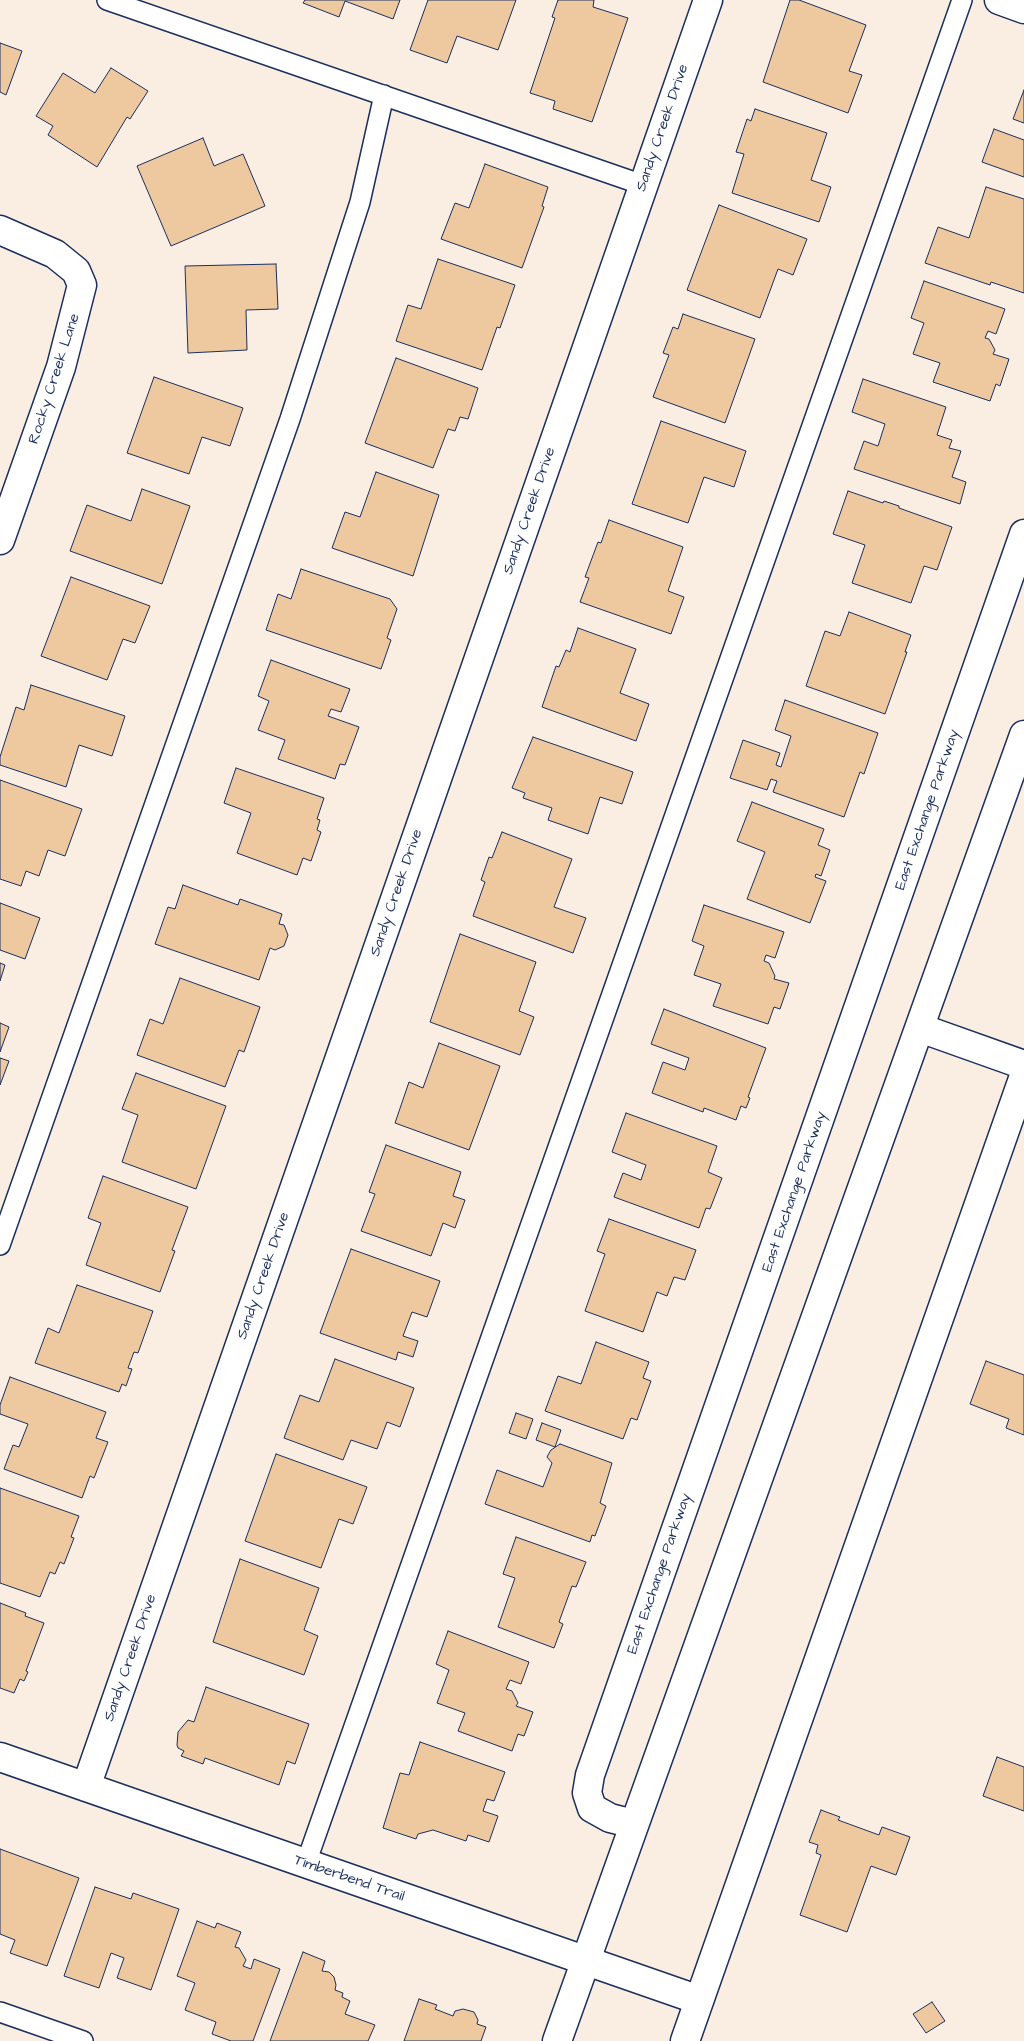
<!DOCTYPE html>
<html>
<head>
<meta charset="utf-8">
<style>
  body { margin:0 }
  canvas { display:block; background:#faeee2 }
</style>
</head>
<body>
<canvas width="1024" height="2041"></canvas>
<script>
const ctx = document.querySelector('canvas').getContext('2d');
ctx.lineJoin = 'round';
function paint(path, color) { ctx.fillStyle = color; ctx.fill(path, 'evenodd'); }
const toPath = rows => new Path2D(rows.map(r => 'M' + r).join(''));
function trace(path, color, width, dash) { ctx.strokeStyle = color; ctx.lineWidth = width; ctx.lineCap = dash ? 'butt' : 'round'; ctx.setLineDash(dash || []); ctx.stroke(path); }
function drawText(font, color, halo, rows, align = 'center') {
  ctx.font = font + ' "Architects Daughter",sans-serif'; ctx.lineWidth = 4; ctx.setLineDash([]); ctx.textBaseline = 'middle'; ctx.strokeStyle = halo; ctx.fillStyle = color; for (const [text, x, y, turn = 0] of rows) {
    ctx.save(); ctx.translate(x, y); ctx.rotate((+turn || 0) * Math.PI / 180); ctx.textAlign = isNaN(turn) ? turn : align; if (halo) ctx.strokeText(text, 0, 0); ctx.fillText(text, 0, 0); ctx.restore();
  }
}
const building = toPath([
  [305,0,400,0,393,19,345,1,339,17,303,3,305,0],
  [428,0,516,0,498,50,457,36,447,63,410,50,428,0],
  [558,0,594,0,593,7,628,18,592,122,553,109,555,101,530,93,555,18,552,17,558,0],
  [790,0,799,0,866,25,849,71,862,75,848,113,763,82,790,0],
  [0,43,22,51,6,95,0,92,0,43],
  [111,68,148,91,130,119,127,117,97,167,48,135,53,126,36,116,63,73,95,93,111,68],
  [1024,90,1024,123,1013,119,1024,90],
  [755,109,827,133,811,180,831,187,819,222,732,193,744,154,736,152,747,119,751,121,755,109],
  [994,129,1024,140,1024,177,982,162,994,129],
  [203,138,214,166,243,154,265,206,171,246,137,166,203,138],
  [485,164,548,187,542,206,544,207,522,268,441,239,455,203,469,208,485,164],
  [986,187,1024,199,1024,293,991,282,990,285,925,263,938,227,969,238,986,187],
  [719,205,807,239,793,275,778,269,760,318,687,290,719,205],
  [438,259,515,285,500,328,497,327,482,370,396,341,408,305,421,309,438,259],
  [276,264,278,309,246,310,247,350,188,353,185,266,276,264],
  [924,281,1005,309,996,334,988,331,985,338,989,339,995,350,993,354,1009,359,1000,386,996,384,990,401,933,382,940,363,913,354,924,323,911,318,924,281],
  [683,314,755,339,725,423,653,397,669,355,663,353,673,327,678,329,683,314],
  [396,358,478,388,468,419,460,417,455,431,448,429,433,468,365,443,396,358],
  [154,377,243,408,230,446,202,437,189,474,127,453,154,377],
  [863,379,946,407,937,435,952,440,949,448,961,451,952,477,966,482,960,504,854,469,864,441,878,446,885,424,852,412,863,379],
  [661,421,746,451,734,487,704,477,688,523,632,504,661,421],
  [376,472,439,495,413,576,332,548,345,512,360,517,376,472],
  [142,489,190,506,162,584,70,551,87,505,131,521,142,489],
  [848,491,883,503,884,501,899,506,899,508,952,527,937,570,924,566,911,603,852,583,865,545,833,534,848,491],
  [609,520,683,547,668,591,684,597,671,634,580,602,589,578,585,577,598,542,601,543,609,520],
  [301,569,390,599,397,609,387,638,391,640,381,669,266,630,278,594,291,599,301,569],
  [71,577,150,606,135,643,123,639,107,680,41,656,71,577],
  [849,612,911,635,905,652,907,652,885,714,806,686,825,631,840,636,849,612],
  [578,628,636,649,620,693,649,704,636,741,542,707,556,666,559,667,566,650,570,652,578,628],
  [271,660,350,689,341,712,331,709,328,716,359,727,345,765,340,764,335,779,278,759,285,740,258,730,269,701,258,696,271,660],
  [31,685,125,716,112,756,79,745,66,787,0,765,0,757,16,707,24,710,31,685],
  [785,700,878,733,864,774,860,772,844,817,773,792,777,781,771,779,767,790,730,778,743,740,780,753,776,765,781,767,791,736,775,730,785,700],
  [533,737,633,772,622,804,600,797,588,834,548,820,552,808,523,798,525,793,512,788,533,737],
  [236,768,324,798,317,819,320,820,317,830,321,832,311,861,303,858,297,875,237,853,251,813,224,803,236,768],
  [0,780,82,809,65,856,48,850,39,876,26,871,21,886,0,879,0,780],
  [752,802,824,829,818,845,830,850,821,876,816,874,815,877,826,881,810,923,747,899,765,852,737,841,752,802],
  [502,832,572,859,554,907,586,918,573,953,473,916,485,882,481,880,489,857,492,858,502,832],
  [183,885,238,905,240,899,282,914,279,924,284,925,288,935,284,946,275,950,270,948,259,980,155,944,168,907,175,909,183,885],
  [0,903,40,918,25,959,0,950,0,903],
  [704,905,784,932,775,958,766,955,764,961,769,963,775,976,774,979,789,983,780,1009,774,1007,768,1024,713,1006,721,984,694,975,704,946,692,941,704,905],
  [460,934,536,962,519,1011,534,1017,520,1055,430,1022,460,934],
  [0,963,5,965,0,981,0,963],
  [180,978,260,1007,244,1052,239,1050,225,1087,137,1055,150,1019,163,1024,180,978],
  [664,1009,766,1048,748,1097,750,1098,746,1108,741,1106,736,1120,704,1108,703,1112,652,1093,663,1062,685,1070,689,1058,651,1044,664,1009],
  [0,1023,9,1027,0,1052,0,1023],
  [439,1043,500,1066,469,1150,395,1123,409,1082,423,1088,439,1043],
  [0,1058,9,1061,0,1085,0,1058],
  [136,1073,226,1106,196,1189,122,1162,138,1115,122,1109,136,1073],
  [626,1113,717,1146,708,1172,722,1178,710,1209,706,1208,699,1228,614,1197,623,1173,641,1180,646,1165,612,1152,626,1113],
  [386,1145,461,1172,453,1196,465,1200,455,1228,443,1223,431,1256,361,1231,375,1194,369,1192,386,1145],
  [103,1176,188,1207,172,1250,175,1251,160,1292,86,1265,101,1223,88,1218,103,1176],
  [609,1219,696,1250,685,1280,674,1277,667,1296,657,1292,643,1332,585,1311,605,1254,597,1251,609,1219],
  [351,1249,440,1281,427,1317,412,1312,403,1336,418,1341,413,1357,398,1352,396,1360,320,1333,351,1249],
  [77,1285,153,1311,138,1353,134,1352,128,1368,132,1369,126,1386,122,1384,119,1392,35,1363,48,1328,59,1333,77,1285],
  [596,1342,649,1362,643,1378,651,1381,637,1420,631,1418,623,1439,545,1411,558,1376,581,1384,596,1342],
  [335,1359,414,1388,400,1427,387,1422,377,1449,351,1440,343,1460,284,1438,300,1395,319,1402,335,1359],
  [986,1361,1024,1375,1024,1435,1006,1428,1009,1419,970,1404,986,1361],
  [10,1377,106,1412,96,1438,108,1442,94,1478,90,1476,82,1498,4,1469,13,1445,19,1447,28,1424,0,1414,0,1405,10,1377],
  [516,1413,533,1419,526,1439,509,1433,516,1413],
  [542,1423,561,1430,555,1447,536,1440,542,1423],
  [560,1444,612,1463,600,1503,606,1506,595,1536,592,1535,590,1542,485,1504,497,1470,543,1487,552,1463,547,1457,548,1455,551,1450,560,1444],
  [276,1454,367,1487,353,1524,339,1519,321,1568,245,1541,276,1454],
  [0,1488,79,1516,71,1537,74,1538,64,1564,60,1562,55,1574,50,1572,40,1597,0,1583,0,1488],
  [516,1537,586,1562,576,1587,572,1586,559,1622,563,1624,554,1648,498,1627,515,1578,503,1574,516,1537],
  [240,1559,319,1588,304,1630,318,1636,304,1675,213,1642,240,1559],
  [0,1603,26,1613,25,1616,44,1623,26,1671,28,1672,24,1681,20,1679,14,1693,0,1688,0,1603],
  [448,1631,529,1662,521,1684,510,1680,506,1689,512,1691,518,1703,516,1706,533,1712,524,1736,518,1734,512,1751,458,1731,465,1713,437,1703,449,1670,436,1664,448,1631],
  [206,1687,309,1724,295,1764,287,1761,279,1785,205,1758,203,1764,181,1756,184,1751,178,1748,177,1745,178,1732,188,1720,194,1722,206,1687],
  [420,1742,505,1772,494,1801,487,1799,483,1811,498,1816,489,1842,468,1835,466,1841,433,1830,418,1834,416,1839,383,1828,400,1773,409,1775,420,1742],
  [997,1757,1024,1767,1024,1811,983,1796,997,1757],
  [821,1810,840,1817,838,1820,879,1835,882,1827,910,1837,896,1875,871,1866,847,1932,800,1915,821,1855,816,1853,818,1845,809,1842,821,1810],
  [0,1849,79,1878,47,1966,10,1953,15,1940,0,1934,0,1849],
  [95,1887,131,1899,133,1893,179,1909,151,1990,117,1978,124,1958,111,1953,99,1988,64,1976,95,1887],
  [197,1921,215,1928,217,1923,241,1932,235,1947,239,1948,246,1960,243,1966,251,1969,254,1959,280,1969,253,2041,231,2041,212,2034,216,2022,185,2010,195,1983,177,1976,197,1921],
  [303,1952,325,1961,322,1971,329,1972,334,1977,336,1985,335,1990,343,1993,342,1997,350,2001,345,2014,375,2025,368,2041,270,2041,303,1952],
  [419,1999,437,2005,435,2009,453,2016,455,2011,463,2009,474,2012,478,2020,477,2024,486,2027,481,2041,404,2041,419,1999],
  [932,2002,945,2021,926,2033,913,2014,932,2002]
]);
paint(building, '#eec89e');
trace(building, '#1b2f5e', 1);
const lane = toPath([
  [107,0,643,185],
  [0,1245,290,419,360,202,384,95],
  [306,1863,962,0],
  [0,2012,83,2041]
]);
const street = toPath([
  [0,230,55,254,76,271,82,285,61,367,0,540],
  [920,1028,1024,1065],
  [0,1757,699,2000],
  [86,1787,708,0],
  [634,1824,610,1818,592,1808,587,1793,590,1775,1024,534]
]);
const secondary = toPath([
  [999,0,1024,9],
  [557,2041,1024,735],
  [685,2041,1024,1076]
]);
trace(lane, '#1b2f5e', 22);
trace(street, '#1b2f5e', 31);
trace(secondary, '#1b2f5e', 31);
trace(lane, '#fff', 19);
trace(street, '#fff', 28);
trace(secondary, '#fff', 28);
drawText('15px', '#1b2f5e', '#fff', [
  ["Sandy Creek Drive",663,128,-71],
  ["Rocky Creek Lane",55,379,-72],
  ["Sandy Creek Drive",530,511,-71],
  ["East Exchange Parkway",928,810,-71],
  ["Sandy Creek Drive",397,893,-71],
  ["East Exchange Parkway",795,1192,-71],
  ["Sandy Creek Drive",264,1276,-71],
  ["East Exchange Parkway",660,1574,-71],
  ["Sandy Creek Drive",131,1658,-71],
  ["Timberbend Trail",349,1879,19]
]);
</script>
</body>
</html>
